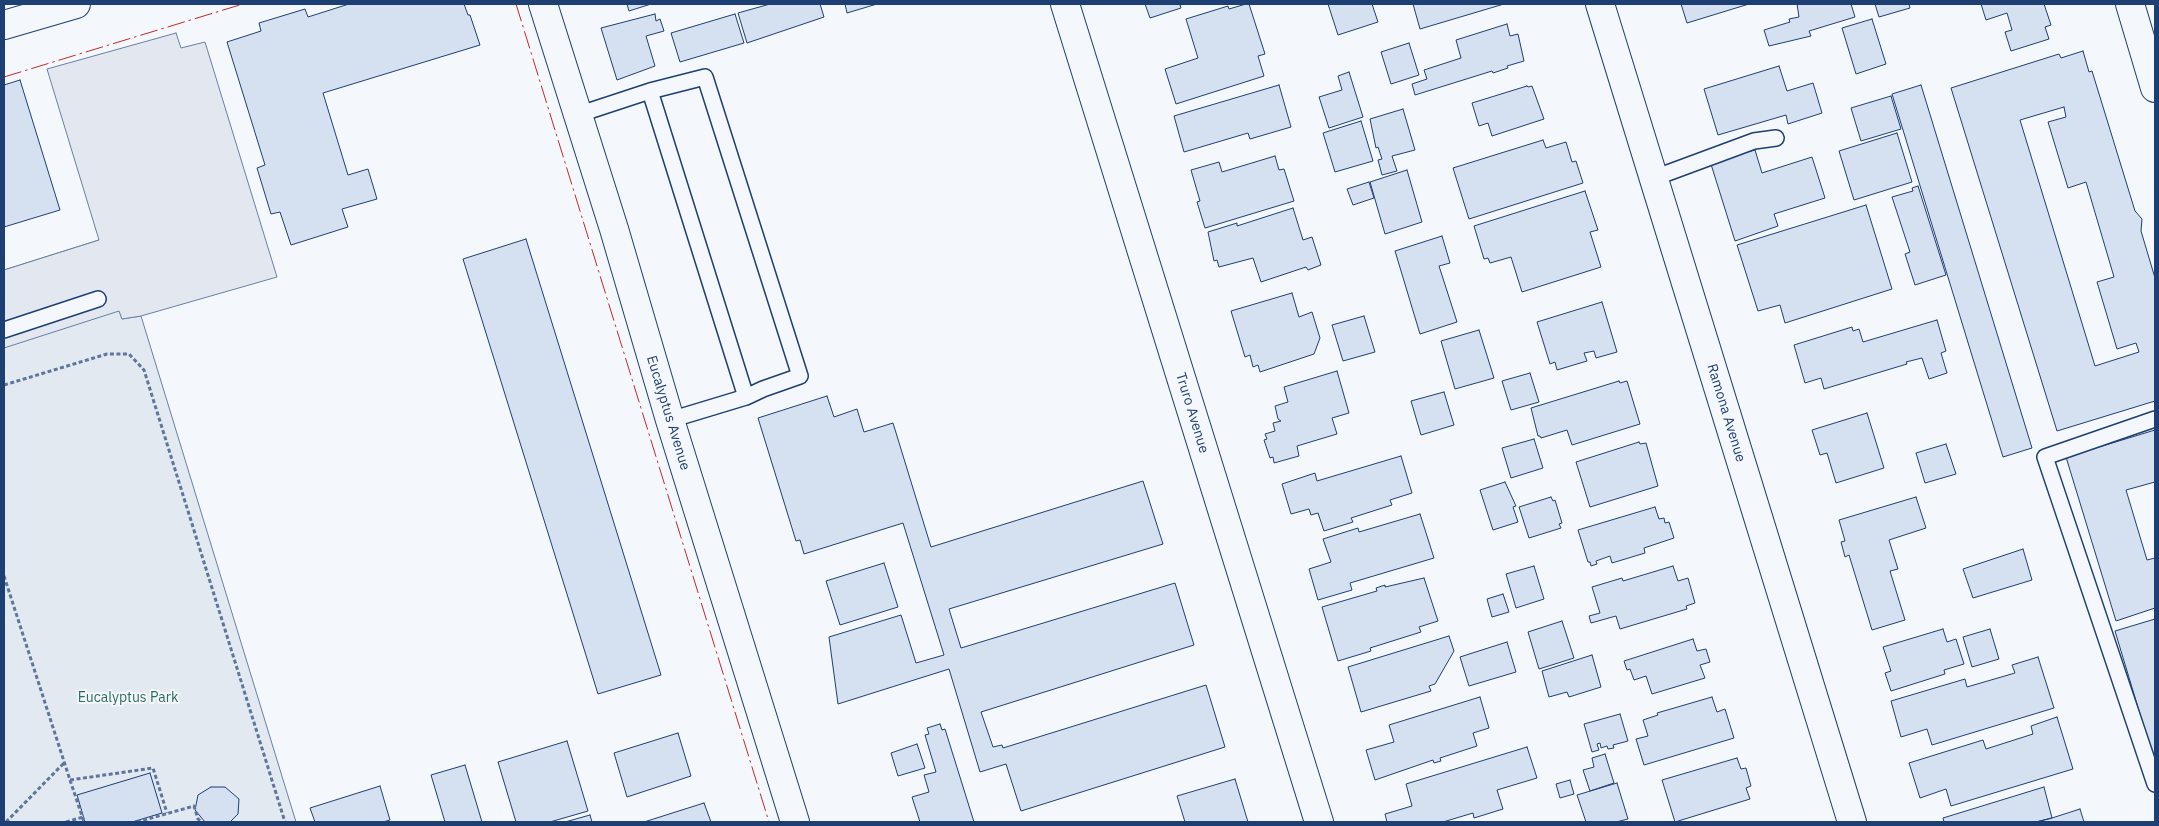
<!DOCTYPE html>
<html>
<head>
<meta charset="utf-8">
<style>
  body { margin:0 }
  #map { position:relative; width:2159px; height:826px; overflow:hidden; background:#f4f7fb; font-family:"IBM Plex Sans",sans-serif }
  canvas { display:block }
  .frame { position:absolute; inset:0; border:5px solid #1d3f73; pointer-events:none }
</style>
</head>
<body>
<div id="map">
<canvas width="2159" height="826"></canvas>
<div class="frame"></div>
</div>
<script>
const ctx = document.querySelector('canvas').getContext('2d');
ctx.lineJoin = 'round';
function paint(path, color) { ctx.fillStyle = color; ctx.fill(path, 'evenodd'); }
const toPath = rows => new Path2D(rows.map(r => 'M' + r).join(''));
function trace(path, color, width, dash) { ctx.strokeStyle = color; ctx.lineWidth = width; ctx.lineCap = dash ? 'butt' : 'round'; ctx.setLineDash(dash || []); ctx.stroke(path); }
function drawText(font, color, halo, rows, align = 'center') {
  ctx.font = font + ' "IBM Plex Sans",sans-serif'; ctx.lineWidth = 4; ctx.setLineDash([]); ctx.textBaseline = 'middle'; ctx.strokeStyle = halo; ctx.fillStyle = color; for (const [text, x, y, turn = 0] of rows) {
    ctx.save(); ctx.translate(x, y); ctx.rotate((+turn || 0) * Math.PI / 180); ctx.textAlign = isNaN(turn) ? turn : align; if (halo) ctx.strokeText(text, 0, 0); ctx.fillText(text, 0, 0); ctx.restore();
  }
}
const green = toPath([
  [99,240,122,319,141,316,296,822,4,822,4,270,99,240]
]);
paint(green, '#e3e9f0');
trace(green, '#687fa3', 1);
const parking = toPath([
  [176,33,181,48,205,42,277,277,141,316,122,319,119,311,4,348,4,270,99,240,47,69,176,33]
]);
paint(parking, '#e3e8f0');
trace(parking, '#687fa3', 1);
const building = toPath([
  [349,4,464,4,468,15,470,15,480,45,323,93,348,175,368,169,377,199,342,209,348,227,291,245,280,212,271,214,257,168,265,165,227,42,261,31,259,23,305,9,308,17,349,4],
  [627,4,651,4,629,11,627,4],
  [770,4,820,4,824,17,747,43,738,13,770,4],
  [845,4,877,4,847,13,845,4],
  [1145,4,1185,4,1180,5,1181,8,1150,18,1145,4],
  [1246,4,1249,4,1265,54,1258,56,1264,76,1176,104,1165,69,1198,58,1186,19,1228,6,1229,9,1246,4],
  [1328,4,1372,4,1378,22,1338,35,1328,4],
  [1413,4,1504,4,1420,29,1413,4],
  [1681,4,1749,4,1687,23,1681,4],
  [1797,4,1851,4,1855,17,1809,31,1811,36,1769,46,1764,30,1790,22,1789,19,1799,17,1797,4],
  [1875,4,1909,4,1910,8,1879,17,1875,4],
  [1981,4,2044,4,2051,25,2045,27,2049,39,2011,51,2005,32,2012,30,2007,13,1986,20,1981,4],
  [655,14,656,21,660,19,664,31,646,36,655,66,617,80,601,28,655,14],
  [735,14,744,43,680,62,671,33,735,14],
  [1872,19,1886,64,1856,74,1842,28,1872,19],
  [1507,24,1510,36,1518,34,1524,61,1507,66,1508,68,1493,73,1492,71,1415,95,1412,84,1427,79,1424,70,1461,58,1456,40,1507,24],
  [1409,43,1419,75,1391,84,1381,52,1409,43],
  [2083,51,2089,72,2092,71,2135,211,2142,219,2141,231,2155,278,2155,401,2057,431,1951,88,2059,54,2061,58,2083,51],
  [2064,107,2066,117,2048,122,2068,188,2086,182,2114,277,2097,282,2117,349,2136,343,2139,352,2095,366,2020,120,2064,107],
  [1779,66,1787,91,1813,83,1822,113,1788,124,1786,115,1718,135,1704,89,1779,66],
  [1349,72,1363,117,1329,128,1319,97,1342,90,1338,76,1349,72],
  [20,80,60,210,4,227,4,85,20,80],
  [1279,85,1291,127,1250,139,1248,133,1184,152,1174,116,1279,85],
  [1921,85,2032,448,2003,457,1892,94,1921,85],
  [1527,86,1528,87,1532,86,1544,119,1492,136,1488,123,1479,126,1472,103,1527,86],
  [1891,96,1901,129,1861,141,1851,108,1891,96],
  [1403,109,1415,150,1392,156,1397,171,1382,175,1378,160,1382,159,1378,147,1376,148,1370,119,1403,109],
  [1361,121,1373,161,1335,172,1323,133,1361,121],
  [1897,133,1912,182,1854,200,1839,151,1897,133],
  [1543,140,1546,148,1566,142,1572,162,1576,161,1583,183,1469,219,1453,168,1543,140],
  [1755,150,1762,173,1812,157,1825,198,1774,214,1778,226,1735,241,1710,161,1755,150],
  [1275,156,1279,170,1284,169,1294,201,1205,228,1197,202,1200,201,1191,170,1219,162,1222,172,1275,156],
  [1407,170,1422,222,1385,234,1370,182,1407,170],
  [1369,182,1374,198,1353,205,1347,189,1369,182],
  [1918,186,1946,275,1915,285,1905,254,1910,252,1892,197,1913,191,1912,188,1918,186],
  [1585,191,1598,230,1590,232,1601,267,1522,292,1511,257,1490,263,1488,258,1484,259,1474,226,1585,191],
  [1866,205,1892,289,1785,323,1780,305,1758,311,1737,245,1866,205],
  [1293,208,1303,240,1312,237,1321,265,1308,270,1306,267,1261,282,1253,258,1219,267,1217,260,1214,261,1208,232,1237,223,1237,226,1293,208],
  [1442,236,1450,263,1439,266,1457,322,1420,334,1395,251,1442,236],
  [526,239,661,675,598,694,463,259,526,239],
  [1292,293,1299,317,1312,312,1320,338,1314,354,1260,372,1258,365,1253,367,1250,355,1245,357,1231,311,1292,293],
  [1602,302,1617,352,1596,358,1594,351,1584,353,1587,361,1557,370,1555,362,1550,364,1537,322,1602,302],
  [1364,316,1375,352,1343,361,1332,325,1364,316],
  [1937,320,1946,351,1941,353,1947,373,1929,379,1922,358,1906,362,1907,364,1824,389,1821,378,1805,383,1794,345,1852,327,1853,331,1859,329,1863,342,1937,320],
  [1479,330,1494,378,1455,389,1441,341,1479,330],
  [1337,371,1349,413,1332,418,1337,434,1297,446,1299,456,1274,463,1273,457,1270,458,1264,440,1267,439,1265,434,1275,431,1273,423,1281,421,1278,419,1275,406,1288,402,1284,387,1337,371],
  [1530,373,1539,402,1511,410,1502,381,1530,373],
  [1619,381,1620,383,1627,381,1640,424,1572,445,1567,430,1541,438,1540,436,1538,436,1531,408,1619,381],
  [1444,392,1454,425,1421,435,1411,401,1444,392],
  [827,396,834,417,857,409,864,432,893,423,931,547,1143,481,1163,544,949,609,961,648,1175,583,1194,645,981,712,993,747,1002,745,1003,748,1206,685,1225,747,1021,811,1006,764,980,772,949,669,838,704,829,637,901,615,916,663,944,655,903,523,804,554,800,540,796,541,758,418,827,396],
  [1867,413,1884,468,1836,483,1827,453,1820,455,1812,430,1867,413],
  [2155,430,2155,482,2126,490,2147,560,2155,558,2155,608,2116,621,2066,457,2155,430],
  [1534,439,1543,468,1511,478,1502,448,1534,439],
  [1639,442,1640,444,1646,443,1658,486,1590,507,1576,462,1639,442],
  [1946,444,1956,474,1925,483,1916,453,1946,444],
  [1401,456,1412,493,1390,500,1392,505,1351,518,1353,522,1324,531,1318,513,1311,515,1309,509,1291,514,1282,484,1315,473,1317,481,1401,456],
  [1505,482,1516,506,1513,507,1518,522,1493,530,1480,490,1505,482],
  [1551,497,1553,501,1555,500,1562,523,1559,524,1561,528,1529,538,1519,507,1551,497],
  [1916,497,1926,528,1889,540,1898,569,1890,571,1905,620,1872,630,1849,555,1845,557,1841,542,1845,541,1839,520,1916,497],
  [1655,507,1659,519,1664,518,1665,523,1669,522,1674,538,1644,548,1645,553,1612,563,1610,556,1596,561,1597,564,1591,566,1590,562,1588,562,1578,530,1655,507],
  [1420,514,1434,558,1350,583,1352,590,1318,600,1309,569,1331,562,1323,539,1358,528,1359,532,1420,514],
  [2023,549,2032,580,1973,598,1963,569,2023,549],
  [884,563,898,607,840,625,826,581,884,563],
  [1534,566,1544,599,1516,608,1506,574,1534,566],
  [1673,566,1678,581,1688,578,1695,603,1686,606,1687,609,1620,629,1616,616,1591,623,1589,616,1600,613,1592,587,1622,578,1623,581,1673,566],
  [1424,578,1438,621,1419,627,1421,632,1370,648,1371,651,1338,661,1322,607,1377,591,1376,588,1385,585,1385,587,1424,578],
  [1503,594,1509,612,1492,617,1487,599,1503,594],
  [2155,619,2155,764,2115,631,2155,619],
  [1562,621,1574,658,1539,669,1528,632,1562,621],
  [1943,629,1947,642,1956,639,1964,664,1944,670,1945,674,1891,691,1885,673,1891,671,1883,647,1943,629],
  [1990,629,1999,659,1972,667,1963,637,1990,629],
  [1449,636,1454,651,1435,684,1429,686,1431,691,1361,712,1348,667,1449,636],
  [1693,639,1697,651,1706,649,1710,662,1700,665,1705,678,1652,694,1646,676,1634,680,1630,669,1627,670,1624,661,1693,639],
  [1507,642,1516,672,1469,686,1460,657,1507,642],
  [1592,655,1601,687,1569,697,1567,692,1549,697,1542,671,1592,655],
  [2038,657,2054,708,1932,745,1927,729,1901,737,1891,701,1965,679,1967,687,2015,673,2012,665,2038,657],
  [1480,697,1489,728,1473,733,1477,746,1440,758,1441,761,1434,763,1433,760,1375,780,1366,750,1394,742,1389,725,1480,697],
  [1712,697,1717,712,1725,709,1734,738,1644,765,1636,739,1648,736,1643,720,1658,715,1657,713,1712,697],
  [1620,714,1628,741,1613,745,1614,748,1608,749,1607,746,1601,748,1600,743,1597,744,1599,750,1592,752,1584,724,1620,714],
  [2057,717,2073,769,1951,806,1946,789,1920,798,1909,763,1983,740,1986,749,2033,734,2031,726,2057,717],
  [940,724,942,730,945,729,974,822,920,822,912,797,929,792,924,775,936,772,925,735,929,734,927,728,940,724],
  [678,733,691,776,627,797,614,753,678,733],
  [567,741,588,811,550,822,516,822,498,762,567,741],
  [917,744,925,768,898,776,891,753,917,744],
  [1527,747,1537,778,1497,790,1503,809,1474,818,1473,813,1443,822,1387,822,1385,814,1412,806,1406,784,1527,747],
  [1605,754,1614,783,1590,791,1583,770,1594,767,1592,758,1605,754],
  [1737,758,1741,769,1746,768,1751,786,1746,788,1750,799,1675,822,1662,780,1737,758],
  [465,765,482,822,445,822,431,775,465,765],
  [150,773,162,813,132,822,85,822,77,795,150,773],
  [1235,779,1248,822,1185,822,1177,796,1235,779],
  [1570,780,1574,794,1560,798,1556,784,1570,780],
  [1617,783,1628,819,1616,822,1586,822,1577,795,1617,783],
  [380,786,390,820,383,822,315,822,310,808,380,786],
  [211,787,225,787,239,799,238,814,230,822,205,822,195,810,198,795,211,787],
  [2044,787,2052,818,2036,822,1944,822,1943,818,2044,787],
  [704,803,711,822,644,822,704,803],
  [2080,809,2084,822,2036,822,2052,818,2080,809],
  [590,815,592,822,565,822,590,815]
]);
paint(building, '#d5e0f0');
trace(building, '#1d3f73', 1);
const service = toPath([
  [650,91,705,77,800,376,763,389,746,397],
  [577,115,650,91,746,397,670,420],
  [1654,178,1754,141,1776,138],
  [4,330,98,299],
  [2155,419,2045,457,2155,784]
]);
const minor = toPath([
  [543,4,614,229,670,420,795,822],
  [1065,4,1319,822],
  [2130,4,2155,88]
]);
const tertiary = toPath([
  [1600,4,1852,822]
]);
const secondary = toPath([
  [4,25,76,4]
]);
trace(service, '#1d3f73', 18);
trace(minor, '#1d3f73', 30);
trace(tertiary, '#1d3f73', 30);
trace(secondary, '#1d3f73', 30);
trace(toPath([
  [4,385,107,354,129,354,144,370,285,822],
  [4,576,70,780,153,768,167,813],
  [70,780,84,822],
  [6,822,64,763],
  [66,822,83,817],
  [137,822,194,806,198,819,202,822]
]), '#5e769c', 3, [4, 2.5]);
trace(service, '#f4f7fb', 15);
trace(minor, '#f4f7fb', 28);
trace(tertiary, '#f4f7fb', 28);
trace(secondary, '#f4f7fb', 28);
trace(toPath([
  [516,4,769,822],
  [4,77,243,4]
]), '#c62828', 1, [18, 4, 2.5, 4]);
drawText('14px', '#1d3f73', '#f4f7fb', [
  ["Eucalyptus Avenue",668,413,73],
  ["Truro Avenue",1192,413,73],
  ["Ramona Avenue",1726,413,73]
]);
drawText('14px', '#2c6c60', '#f4f7fb', [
  ["Eucalyptus Park",128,698]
]);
</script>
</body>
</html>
